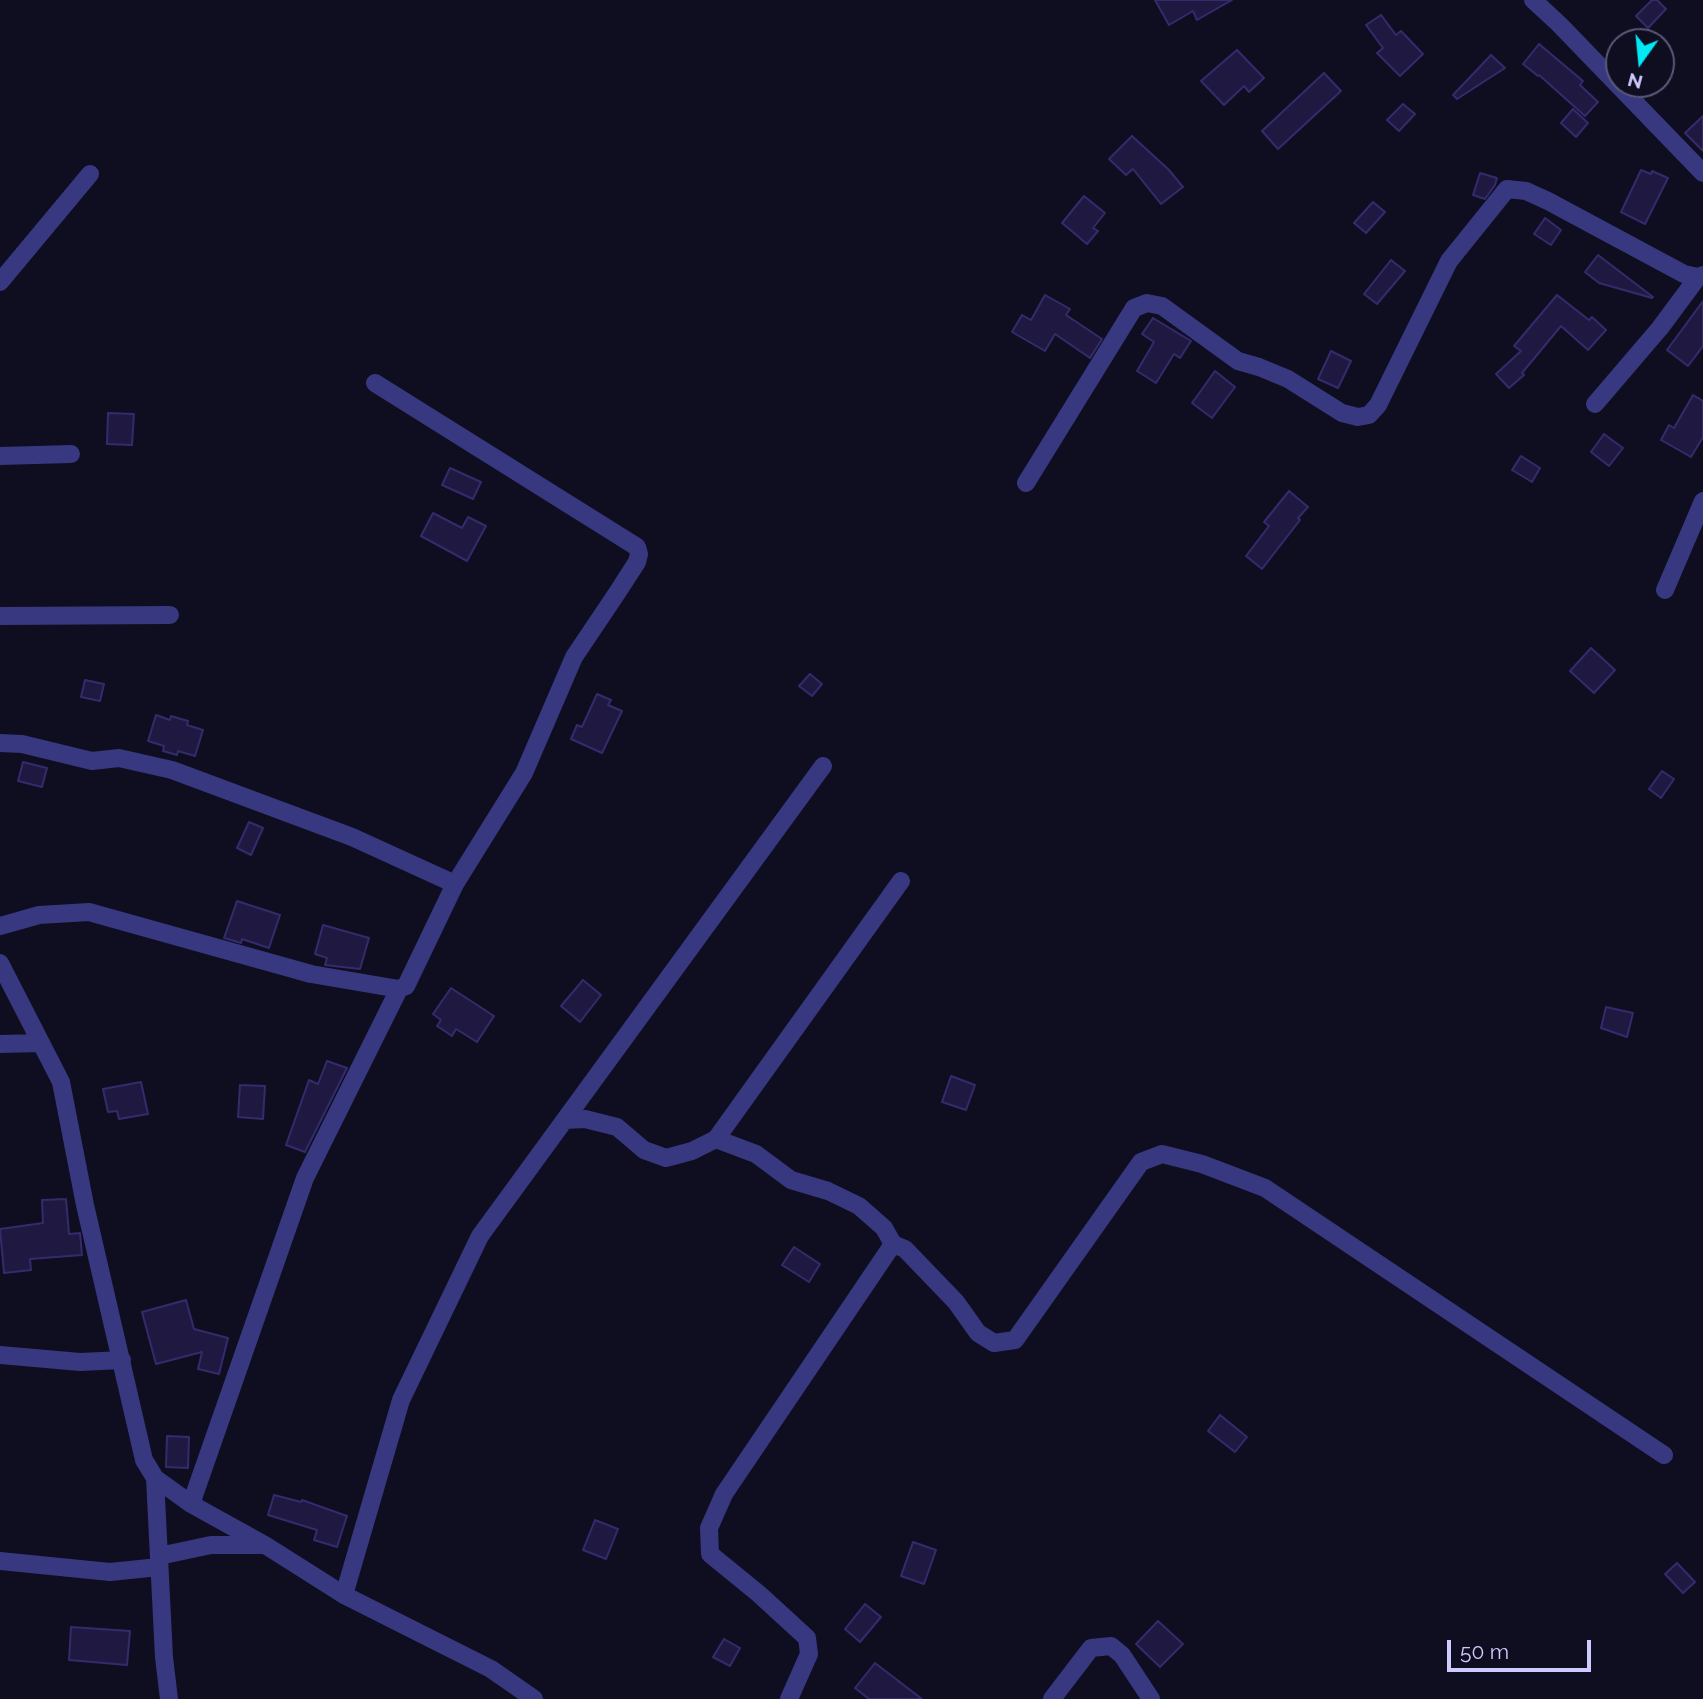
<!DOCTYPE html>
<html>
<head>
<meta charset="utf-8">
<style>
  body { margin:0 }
  #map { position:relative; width:1703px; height:1699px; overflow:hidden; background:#0f0d20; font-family:Raleway,sans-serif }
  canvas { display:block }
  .north { position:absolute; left:1605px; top:28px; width:70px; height:70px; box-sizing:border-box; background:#0f0d20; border:2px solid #5b5979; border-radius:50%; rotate:195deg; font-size:19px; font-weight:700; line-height:28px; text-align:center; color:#cecbff }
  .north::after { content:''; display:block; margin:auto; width:24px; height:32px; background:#00eaf6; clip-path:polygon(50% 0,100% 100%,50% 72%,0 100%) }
  .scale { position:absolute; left:1447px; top:1640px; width:144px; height:32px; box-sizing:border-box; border:4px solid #cecbff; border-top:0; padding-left:9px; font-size:21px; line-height:24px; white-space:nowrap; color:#cecbff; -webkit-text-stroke:5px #0f0d20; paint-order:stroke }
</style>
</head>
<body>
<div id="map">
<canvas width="1703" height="1699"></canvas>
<div class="north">N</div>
<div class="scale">50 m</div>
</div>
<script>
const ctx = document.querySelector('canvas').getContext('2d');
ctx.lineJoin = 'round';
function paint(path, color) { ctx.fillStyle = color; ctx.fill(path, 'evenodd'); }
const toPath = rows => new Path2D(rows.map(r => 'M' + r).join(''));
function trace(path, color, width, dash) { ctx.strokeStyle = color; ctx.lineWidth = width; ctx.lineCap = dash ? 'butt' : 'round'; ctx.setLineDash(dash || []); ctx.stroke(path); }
const building = toPath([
  [1155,0,1232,0,1197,20,1193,11,1169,25,1155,0],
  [1652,0,1657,0,1666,9,1648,28,1636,16,1652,0],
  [1381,15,1396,35,1401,31,1423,54,1400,76,1377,53,1383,48,1366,25,1381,15],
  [1539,44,1583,81,1580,85,1598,102,1585,116,1539,75,1538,76,1523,64,1539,44],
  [1237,50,1264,78,1249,92,1244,86,1224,105,1201,81,1237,50],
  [1491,55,1505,68,1457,99,1453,95,1491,55],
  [1324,73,1341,91,1278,149,1262,131,1324,73],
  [1403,104,1415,114,1399,131,1387,120,1403,104],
  [1573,109,1588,123,1576,137,1561,123,1573,109],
  [1703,116,1703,151,1685,133,1703,116],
  [1132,136,1169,170,1183,187,1161,204,1133,169,1126,175,1109,159,1132,136],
  [1641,170,1651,174,1652,171,1668,178,1645,224,1621,212,1641,170],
  [1480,173,1497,178,1495,185,1485,199,1473,195,1480,173],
  [1084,196,1105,213,1093,228,1098,231,1087,244,1062,223,1084,196],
  [1373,202,1385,212,1366,233,1354,223,1373,202],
  [1545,218,1561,230,1551,245,1534,234,1545,218],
  [1598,255,1653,297,1652,298,1599,283,1585,272,1598,255],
  [1391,260,1405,271,1377,304,1364,294,1391,260],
  [1045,295,1070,309,1066,315,1102,339,1090,358,1055,334,1045,351,1012,332,1022,315,1031,320,1045,295],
  [1557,295,1589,320,1592,317,1606,330,1588,350,1561,326,1522,373,1524,375,1509,388,1496,374,1521,351,1514,346,1557,295],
  [1703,301,1703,346,1688,366,1667,350,1703,301],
  [1153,318,1191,341,1180,358,1174,354,1156,383,1137,371,1154,342,1142,334,1153,318],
  [1331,351,1351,361,1338,388,1318,379,1331,351],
  [1215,371,1235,387,1212,418,1192,403,1215,371],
  [1693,395,1703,401,1703,437,1691,457,1661,440,1669,425,1674,428,1693,395],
  [108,413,134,414,132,445,107,444,108,413],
  [1604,434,1623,448,1609,466,1591,452,1604,434],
  [1521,456,1540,468,1532,482,1512,470,1521,456],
  [450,468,481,482,473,499,442,485,450,468],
  [1289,491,1308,507,1298,518,1300,520,1262,569,1246,556,1269,526,1264,522,1289,491],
  [433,513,462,528,468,517,486,526,467,561,421,536,433,513],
  [1591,648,1615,670,1594,693,1570,671,1591,648],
  [810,674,822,684,812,696,799,686,810,674],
  [85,680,104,684,100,701,81,697,85,680],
  [597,694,611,700,608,705,622,711,602,753,571,739,577,725,582,727,597,694],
  [156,715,170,720,171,716,188,721,187,725,203,730,195,756,178,751,177,755,163,751,164,746,148,741,156,715],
  [23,762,47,768,42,787,18,781,23,762],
  [1662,771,1674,779,1661,798,1649,789,1662,771],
  [249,822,263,828,251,855,237,848,249,822],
  [237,901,280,915,269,948,242,939,241,943,224,938,237,901],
  [323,925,369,938,360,969,325,965,327,958,315,954,323,925],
  [583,980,601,995,580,1022,561,1006,583,980],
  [451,988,494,1016,477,1042,456,1029,452,1036,437,1026,441,1020,433,1014,451,988],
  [1606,1007,1633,1013,1627,1037,1601,1028,1606,1007],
  [327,1061,347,1068,305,1152,286,1145,309,1080,318,1084,327,1061],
  [951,1076,975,1085,966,1110,942,1102,951,1076],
  [141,1082,148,1114,119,1119,117,1111,108,1112,103,1089,141,1082],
  [240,1085,265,1086,263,1119,238,1117,240,1085],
  [66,1199,69,1234,80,1233,82,1255,30,1259,31,1270,4,1273,0,1229,43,1223,42,1200,66,1199],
  [794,1247,820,1264,809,1282,782,1265,794,1247],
  [186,1300,194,1329,228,1338,219,1374,198,1369,202,1352,156,1364,142,1312,186,1300],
  [1220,1415,1247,1437,1235,1452,1208,1431,1220,1415],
  [167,1436,189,1437,188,1468,166,1467,167,1436],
  [274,1495,301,1502,302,1500,347,1516,337,1547,314,1540,317,1530,268,1515,274,1495],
  [595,1520,618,1529,606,1559,583,1550,595,1520],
  [913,1542,936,1550,924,1584,901,1576,913,1542],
  [1677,1563,1695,1582,1683,1593,1665,1574,1677,1563],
  [865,1604,881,1617,860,1642,845,1629,865,1604],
  [1158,1621,1183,1644,1160,1667,1136,1644,1158,1621],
  [71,1627,130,1631,127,1665,69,1660,71,1627],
  [724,1639,740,1648,730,1666,713,1657,724,1639],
  [875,1663,922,1699,869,1699,855,1688,875,1663]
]);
paint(building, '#1f1941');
trace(building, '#342b6d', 2);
trace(toPath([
  [1533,0,1559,24,1703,173],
  [0,282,90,174],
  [1595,404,1660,328,1698,277],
  [0,456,71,454],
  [1026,483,1134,308,1147,303,1162,306,1238,361,1259,367,1288,379,1342,413,1358,417,1369,415,1378,405,1449,261,1507,189,1526,191,1548,201,1684,274,1698,277,1703,275],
  [1665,590,1703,501],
  [0,616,170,615],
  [0,743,22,744,92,761,119,758,172,770,352,837,455,884],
  [0,926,39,915,89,912,311,974,399,989,406,986,455,884,524,773,574,657,617,593,637,562,639,554,637,547,375,383],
  [0,963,61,1082,85,1205,144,1460,155,1478,191,1504,265,1545,344,1595,491,1669,534,1699],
  [0,1044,41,1043],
  [565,1120,585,1119,617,1127,644,1150,666,1158,692,1151,716,1139,756,1154,791,1180,828,1191,859,1206,884,1228,893,1244],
  [716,1139,901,881],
  [0,1355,80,1362,122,1360],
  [155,1478,164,1657,169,1699],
  [191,1504,305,1178,399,989],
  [159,1556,211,1545,262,1545],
  [0,1561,110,1572,159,1567],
  [344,1595,401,1400,480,1236,823,766],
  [789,1699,809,1654,807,1638,759,1594,710,1554,709,1528,724,1494,893,1244,905,1249,956,1302,978,1333,994,1343,1015,1340,1141,1162,1162,1154,1202,1164,1265,1188,1664,1455],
  [1052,1699,1091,1648,1111,1646,1122,1655,1151,1699]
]), '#37387f', 18);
</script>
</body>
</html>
